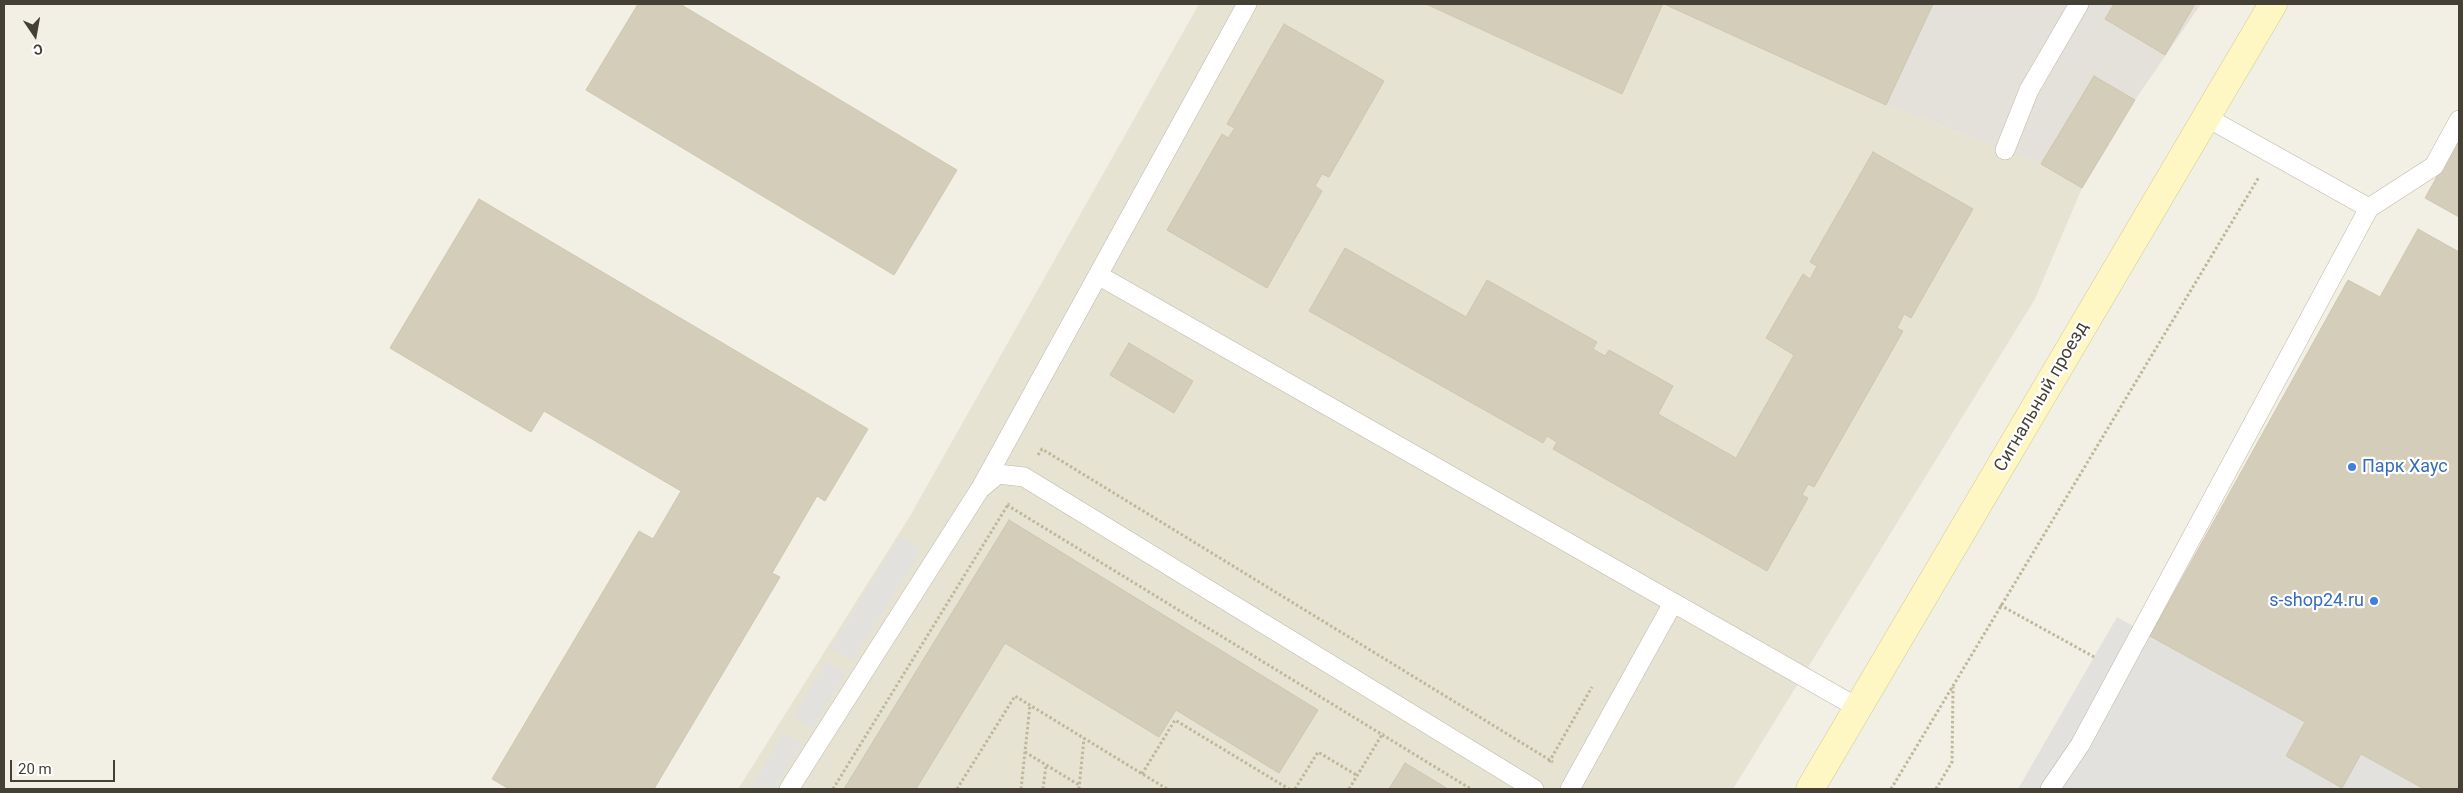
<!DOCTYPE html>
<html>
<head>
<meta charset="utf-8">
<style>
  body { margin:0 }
  #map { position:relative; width:2463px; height:793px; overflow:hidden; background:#f2f0e5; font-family:Roboto,sans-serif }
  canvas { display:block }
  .frame { position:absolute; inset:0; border:5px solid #454035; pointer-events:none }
  .north { position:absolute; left:10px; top:10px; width:50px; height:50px; -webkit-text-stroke:4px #fff; paint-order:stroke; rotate:168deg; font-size:14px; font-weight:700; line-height:20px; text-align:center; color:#454035 }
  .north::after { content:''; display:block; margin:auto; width:18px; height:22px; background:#454035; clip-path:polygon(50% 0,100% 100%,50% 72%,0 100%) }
  .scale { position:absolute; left:10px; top:760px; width:105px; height:22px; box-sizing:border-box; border:2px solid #454035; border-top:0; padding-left:6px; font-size:15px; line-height:18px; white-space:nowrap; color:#454035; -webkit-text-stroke:4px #fff; paint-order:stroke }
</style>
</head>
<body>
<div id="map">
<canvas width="2463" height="793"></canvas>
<div class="frame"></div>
<div class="north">С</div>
<div class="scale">20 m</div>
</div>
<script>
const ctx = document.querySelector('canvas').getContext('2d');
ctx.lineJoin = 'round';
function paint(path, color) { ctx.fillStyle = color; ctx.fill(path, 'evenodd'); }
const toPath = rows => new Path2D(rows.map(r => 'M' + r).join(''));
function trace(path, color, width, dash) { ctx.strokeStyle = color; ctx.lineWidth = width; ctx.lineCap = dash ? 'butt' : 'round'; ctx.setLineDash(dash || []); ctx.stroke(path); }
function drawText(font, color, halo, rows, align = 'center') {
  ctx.font = font + ' Roboto,sans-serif'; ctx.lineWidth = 4.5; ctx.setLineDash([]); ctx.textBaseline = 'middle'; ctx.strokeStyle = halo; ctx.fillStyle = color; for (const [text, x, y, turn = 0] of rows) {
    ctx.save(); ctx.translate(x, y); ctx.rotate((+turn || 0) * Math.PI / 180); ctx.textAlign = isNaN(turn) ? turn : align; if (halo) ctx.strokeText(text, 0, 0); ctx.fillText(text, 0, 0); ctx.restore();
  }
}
paint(toPath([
  [1199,4,1426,4,1622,94,1664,4,1886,105,2041,164,2082,188,2035,299,1733,789,738,789,910,516]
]), '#e6e3d3');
paint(toPath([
  [1664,4,2201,4,2135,100,2082,188,2041,164,1886,105]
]), '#e4e1da');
paint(toPath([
  [900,536,922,549,853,661,831,648],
  [2117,617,2305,722,2286,756,2342,787,2361,754,2424,789,2018,789],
  [827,661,846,673,812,729,793,717],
  [784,733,802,744,774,789,750,789]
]), '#e3e1dd');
const building = toPath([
  [638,4,680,4,957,170,894,275,586,90,638,4],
  [1426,4,1663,4,1622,94,1426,4],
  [1664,4,1933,4,1886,105,1664,4],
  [2114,4,2195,4,2165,55,2105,19,2114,4],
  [1284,24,1384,81,1329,177,1322,174,1315,186,1322,191,1267,288,1167,230,1222,134,1228,138,1235,128,1227,124,1284,24],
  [2094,76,2135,100,2082,188,2041,164,2094,76],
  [2459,137,2459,217,2425,198,2459,137],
  [1873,152,1973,209,1911,318,1904,314,1897,328,1903,331,1814,487,1808,484,1802,495,1808,498,1767,571,1553,449,1557,442,1547,436,1543,443,1309,311,1345,248,1466,317,1487,280,1597,342,1593,349,1605,356,1609,350,1673,386,1658,414,1736,458,1794,355,1766,338,1803,274,1810,279,1817,266,1810,262,1873,152],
  [479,199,868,429,825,501,817,496,772,573,780,577,654,789,509,789,492,779,639,531,653,539,681,491,544,411,531,432,390,348,479,199],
  [2418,229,2459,252,2459,789,2424,789,2361,754,2342,788,2286,756,2305,722,2150,636,2348,280,2380,297,2418,229],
  [1129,343,1193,381,1174,413,1110,375,1129,343],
  [1009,520,1318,710,1279,773,1176,710,1159,737,1005,643,916,789,844,789,1009,520],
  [1405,763,1448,789,1389,789,1405,763]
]);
paint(building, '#d4cdba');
trace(building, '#cfc6ae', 1);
const lane = toPath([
  [1247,4,1098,275,1860,709],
  [2206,117,2369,208],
  [2005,150,2029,90,2079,4],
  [983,484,1098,275],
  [789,789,980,489,998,474,1024,477,1534,789],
  [1570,789,1673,603],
  [2050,789,2080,745,2369,208,2434,166,2459,120]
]);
const secondary = toPath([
  [1810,789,2273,4]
]);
trace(lane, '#beb9a8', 20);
trace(secondary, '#d3ca95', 29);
trace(toPath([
  [1038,455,1042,449,1553,762],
  [1007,505,1471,789],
  [2000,605,2096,658],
  [1025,752,1079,785],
  [1549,762,1592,687],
  [1142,774,1175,720,1289,789],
  [833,789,1009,503],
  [957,789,1015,696,1167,789],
  [1021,789,1030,705],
  [1043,789,1046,765],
  [1079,789,1084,738],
  [1295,789,1318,752,1358,776],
  [1349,789,1383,733],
  [1891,789,2259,177],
  [1936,789,1952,762,1953,687]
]), '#bfb799', 3, [2.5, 2.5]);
trace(lane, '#fff', 19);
trace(secondary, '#fef7c3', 28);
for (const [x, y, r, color] of [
  [2352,467,5,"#3f7fe0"],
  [2374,601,5,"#3f7fe0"]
]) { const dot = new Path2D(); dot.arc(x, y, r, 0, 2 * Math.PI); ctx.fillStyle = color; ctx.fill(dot); trace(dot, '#fff', 2); }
drawText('18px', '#454035', '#fff', [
  ["Сигнальный проезд",2042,397,-60]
]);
drawText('18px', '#366cbe', '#fff', [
  ["Парк Хаус",2362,467],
  ["s-shop24.ru",2364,601,"right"]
], 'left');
</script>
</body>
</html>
